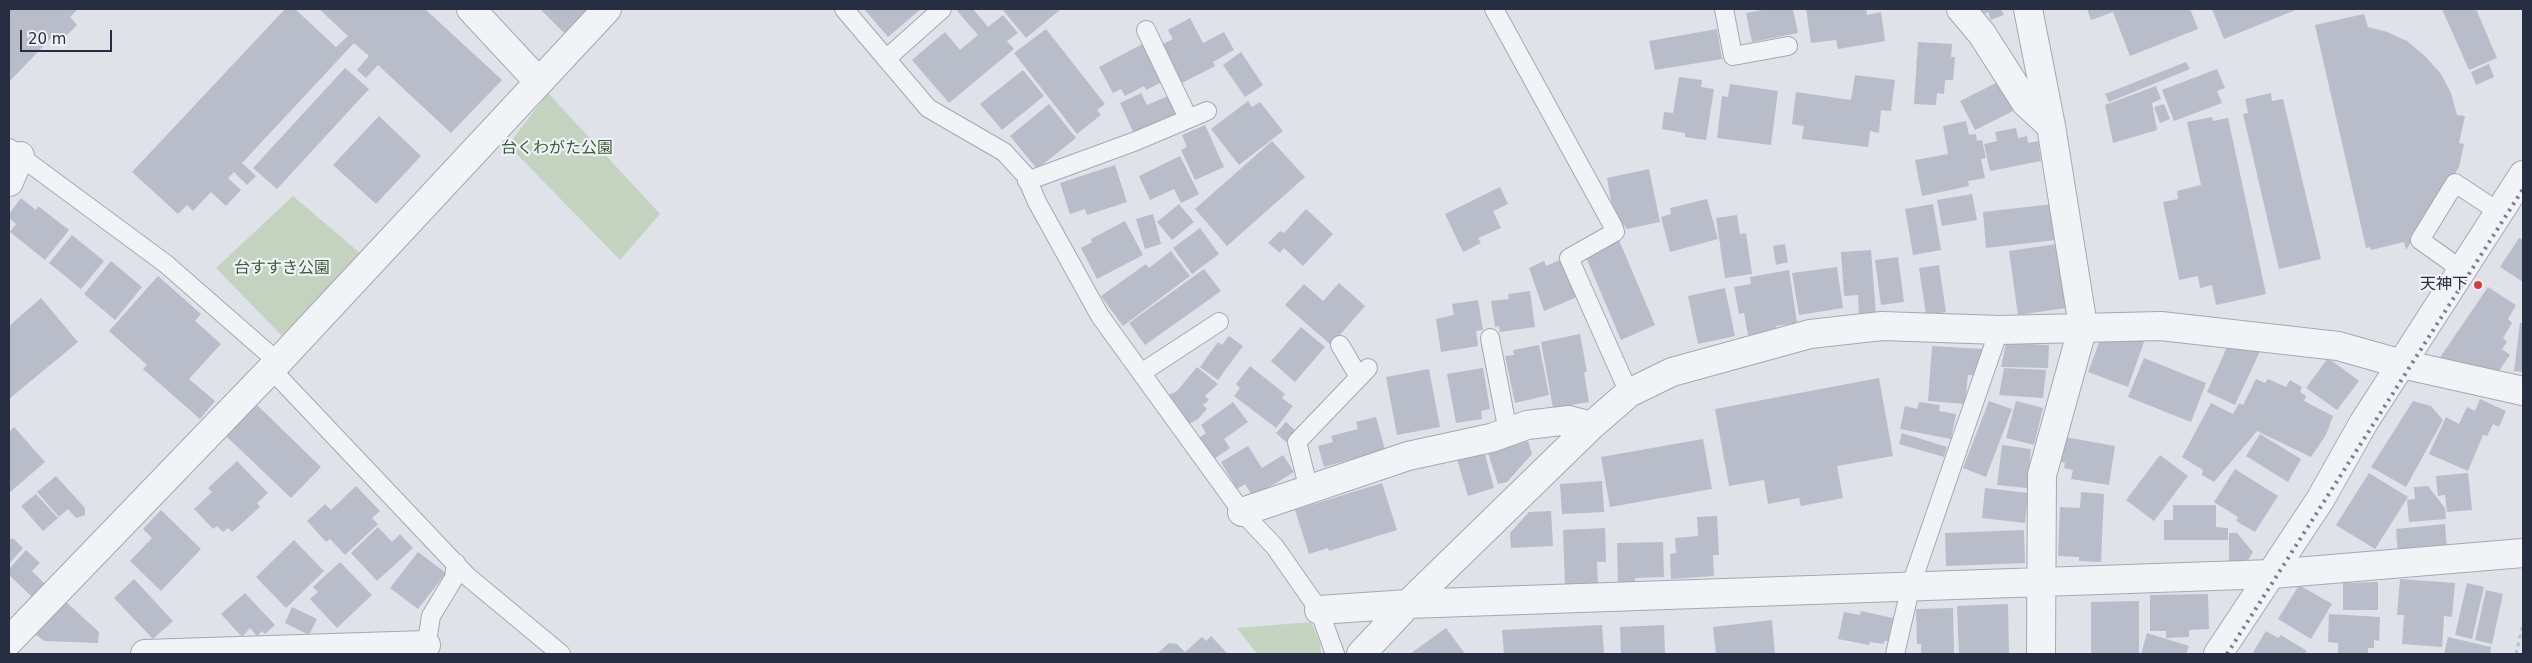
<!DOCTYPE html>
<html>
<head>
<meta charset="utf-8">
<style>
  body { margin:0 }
  #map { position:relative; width:2532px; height:663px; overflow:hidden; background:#dfe2e9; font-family:"DejaVu Sans",sans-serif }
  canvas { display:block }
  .frame { position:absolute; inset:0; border:10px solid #282e41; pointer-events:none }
  .scale { position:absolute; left:20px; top:30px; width:92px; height:22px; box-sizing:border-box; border:2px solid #282e41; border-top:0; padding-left:6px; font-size:15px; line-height:18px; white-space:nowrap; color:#282e41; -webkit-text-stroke:4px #eff1f6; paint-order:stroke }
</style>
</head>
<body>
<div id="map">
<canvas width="2532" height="663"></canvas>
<div class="frame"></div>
<div class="scale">20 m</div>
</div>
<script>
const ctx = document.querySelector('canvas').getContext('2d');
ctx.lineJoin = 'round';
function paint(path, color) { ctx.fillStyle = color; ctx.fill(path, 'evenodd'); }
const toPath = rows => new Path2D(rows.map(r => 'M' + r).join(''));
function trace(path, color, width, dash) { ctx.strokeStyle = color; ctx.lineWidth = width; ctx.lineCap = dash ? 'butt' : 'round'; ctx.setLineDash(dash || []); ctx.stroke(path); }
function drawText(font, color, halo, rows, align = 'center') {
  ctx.font = font + ' "DejaVu Sans","Noto Sans JP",sans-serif'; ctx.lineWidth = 4.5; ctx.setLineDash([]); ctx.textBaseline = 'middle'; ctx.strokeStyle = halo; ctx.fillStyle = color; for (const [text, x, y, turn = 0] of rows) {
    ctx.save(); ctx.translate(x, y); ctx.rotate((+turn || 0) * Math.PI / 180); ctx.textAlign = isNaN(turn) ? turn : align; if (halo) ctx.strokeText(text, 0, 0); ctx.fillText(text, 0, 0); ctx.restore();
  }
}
paint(toPath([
  [548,93,660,214,620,260,508,145],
  [293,196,361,254,282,336,216,268],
  [1311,622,1320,643,1321,654,1257,654,1237,628]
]), '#c3d3c0');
paint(toPath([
  [9,9,78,9,70,17,77,25,63,39,56,33,9,82],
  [285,9,295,9,336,47,348,36,319,9,425,9,502,80,451,133,378,65,366,78,357,70,369,56,354,43,242,163,256,176,247,185,234,172,228,178,241,190,226,206,211,192,193,211,187,205,178,214,132,172],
  [540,9,593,9,566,35],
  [864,9,921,9,888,37],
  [959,9,973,9,988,27,1003,15,1018,33,1007,41,1014,49,949,103,912,60,945,32,960,50,978,35,957,11],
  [1002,9,1061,9,1026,38],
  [1767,9,1793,9,1798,33,1752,42,1746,13],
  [1806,9,1866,9,1867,15,1881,12,1885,41,1838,49,1836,40,1811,43],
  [1980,9,2001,9,2004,15,1991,20,1988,12,1982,15],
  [2087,9,2190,9,2198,29,2130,56,2113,12,2091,20],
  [2212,9,2298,9,2224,39],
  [2442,9,2476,9,2497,58,2469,70],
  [2364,14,2368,27,2387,32,2407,41,2426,57,2441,74,2451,93,2457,115,2465,116,2459,143,2464,144,2459,167,2406,250,2404,242,2371,250,2370,247,2366,248,2315,25],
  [1190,18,1203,43,1224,32,1234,50,1213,62,1215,66,1180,84,1159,46,1173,39,1168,30],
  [1046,29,1105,104,1097,110,1101,115,1077,134,1014,53],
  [1717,29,1722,59,1655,70,1649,41],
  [1146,42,1166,80,1146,90,1144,86,1125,96,1121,89,1113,93,1099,67],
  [1918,42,1952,44,1951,57,1955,57,1953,80,1945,80,1944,94,1937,93,1936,105,1914,104],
  [1241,52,1263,85,1245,97,1223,65],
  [2186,62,2190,69,2109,102,2105,94],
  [2489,64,2494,77,2476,85,2471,72],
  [345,68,369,89,277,189,253,168],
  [2217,69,2225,88,2217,91,2222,103,2174,121,2162,90],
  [1023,70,1044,96,1002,130,980,104],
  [1855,75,1895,80,1891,111,1881,110,1879,133,1870,131,1868,147,1802,139,1804,126,1792,124,1796,92,1851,100],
  [1679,77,1702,80,1701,87,1714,89,1706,140,1685,137,1685,133,1662,129,1664,112,1673,113],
  [1998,82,2013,111,1975,130,1960,101],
  [1730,84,1778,91,1771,145,1717,138,1722,96,1728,97],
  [2156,86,2161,99,2152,103,2157,130,2113,143,2105,105],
  [1141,93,1147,105,1170,95,1180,116,1135,136,1120,103],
  [2271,93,2272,101,2283,99,2321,259,2279,269,2243,114,2248,113,2245,99],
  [1248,101,1252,107,1260,102,1283,131,1239,165,1211,129],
  [1049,104,1076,138,1037,169,1010,136],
  [2164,104,2170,119,2160,123,2154,107],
  [379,116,421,156,376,204,333,165],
  [2212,117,2213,121,2228,118,2266,294,2216,305,2212,285,2200,288,2198,276,2179,280,2163,202,2178,199,2177,191,2201,185,2187,122],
  [1966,121,1969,135,1976,134,1977,141,1982,140,1986,158,1981,159,1985,178,1968,181,1969,186,1922,196,1915,160,1948,154,1943,126],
  [1205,125,1224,167,1195,180,1181,150,1187,147,1182,135],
  [2016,128,2018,138,2027,136,2028,143,2038,141,2041,161,1990,171,1984,144,1997,141,1995,132],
  [1272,141,1305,177,1227,246,1195,209],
  [1180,156,1199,194,1181,203,1174,189,1150,200,1139,176],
  [1115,165,1127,202,1087,215,1085,209,1070,214,1060,183],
  [1649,169,1660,222,1627,229,1613,212,1607,178],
  [1500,187,1508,204,1493,211,1501,228,1478,238,1481,243,1463,252,1445,214],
  [1972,194,1977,220,1942,226,1937,200],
  [21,198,36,210,38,206,69,230,45,260,10,232,16,224,9,218,9,214],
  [1707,199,1718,239,1670,252,1661,217,1671,214,1670,208],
  [1179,204,1194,222,1172,240,1157,222],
  [1933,204,1941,250,1913,255,1905,209],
  [2053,204,2056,240,1986,248,1983,212],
  [1306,209,1333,234,1303,266,1284,248,1280,253,1268,243,1280,231,1284,233],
  [1153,214,1161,244,1145,249,1136,219],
  [1737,215,1740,234,1746,233,1752,274,1725,278,1716,218],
  [1125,221,1143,255,1097,279,1081,248,1092,242,1091,239],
  [1200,228,1219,254,1192,274,1173,248],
  [72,235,104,261,81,289,49,263],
  [2519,238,2523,240,2523,282,2500,267],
  [1619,240,1655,325,1621,340,1585,255],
  [1785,244,1788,262,1776,265,1773,246],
  [2057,244,2066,308,2018,315,2009,251],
  [1871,250,1876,315,1859,316,1858,295,1844,296,1841,252],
  [1171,251,1190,276,1123,326,1101,296,1146,264,1149,268],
  [1898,257,1904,302,1881,305,1875,260],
  [1562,259,1577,297,1544,311,1529,268,1544,261,1546,266],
  [111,261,142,287,115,320,84,294],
  [1939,265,1946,312,1926,315,1919,268],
  [1837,267,1843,308,1799,315,1792,273],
  [1204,269,1221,291,1145,345,1129,323],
  [1789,270,1797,323,1776,326,1777,331,1748,335,1744,313,1739,314,1734,287,1751,284,1750,277],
  [158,276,201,314,195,321,221,344,189,379,215,401,200,419,143,369,147,365,109,331],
  [1339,283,1365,306,1331,345,1285,305,1304,284,1323,301],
  [2488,287,2516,305,2508,319,2512,323,2503,338,2507,342,2502,349,2510,355,2494,378,2473,364,2467,371,2437,362],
  [1725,288,1735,336,1698,344,1688,296],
  [1530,291,1535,327,1500,332,1499,326,1495,327,1491,301,1509,299,1508,294],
  [41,298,78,342,9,399,9,326],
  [1478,300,1483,330,1476,331,1478,346,1441,352,1436,319,1454,315,1452,304],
  [2520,323,2523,323,2523,372,2514,371],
  [1301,327,1325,347,1295,382,1271,361],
  [1580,334,1587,372,1584,372,1589,402,1553,408,1541,342],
  [2102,335,2123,342,2125,337,2145,339,2128,387,2088,372],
  [1229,336,1243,346,1218,380,1200,367,1218,342,1222,345],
  [2006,343,2049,345,2048,368,2001,367],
  [2238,344,2262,347,2235,405,2207,392,2227,347,2235,350],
  [1539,345,1549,395,1515,403,1505,356,1514,355,1513,350],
  [1932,346,1983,349,1974,375,1968,375,1965,404,1928,401],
  [2144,358,2206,383,2191,422,2128,397],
  [2328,358,2359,381,2337,410,2306,388],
  [1250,366,1285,394,1282,398,1293,406,1276,428,1234,396,1240,388,1236,384],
  [1197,367,1218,384,1205,396,1209,400,1203,405,1207,409,1198,419,1189,424,1169,395,1177,391],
  [1483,368,1490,409,1481,411,1482,419,1456,423,1447,374],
  [2004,368,2046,370,2043,398,1999,395],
  [1429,369,1440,427,1397,435,1386,377],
  [1879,378,1893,456,1837,466,1843,498,1801,506,1799,498,1768,504,1764,480,1729,486,1715,409],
  [2256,379,2265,383,2268,379,2286,387,2290,380,2302,387,2300,392,2306,396,2304,401,2333,416,2326,435,2311,457,2257,431,2214,482,2202,475,2203,470,2182,457,2211,403,2233,414,2239,403,2243,405],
  [2480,399,2506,411,2499,427,2493,424,2487,436,2483,435,2468,471,2429,454,2446,417,2459,424,2467,407,2475,411],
  [1989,401,2012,409,1986,477,1963,468],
  [2016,401,2043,408,2034,445,2006,438],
  [2413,401,2431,406,2443,420,2406,487,2371,467],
  [1233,402,1248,422,1224,439,1230,448,1214,459,1199,438,1206,433,1201,425],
  [1919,402,1940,405,1939,411,1956,414,1951,439,1900,429,1905,406,1917,409],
  [257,405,321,467,291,498,226,436],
  [1376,417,1385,450,1324,467,1318,446,1333,442,1331,436,1358,429,1356,422],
  [1286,422,1296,431,1286,442,1276,433],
  [14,427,45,462,9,493,9,432],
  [1902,433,1947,447,1944,457,1899,444],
  [2260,434,2301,459,2288,482,2246,456],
  [2065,437,2115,446,2109,485,2071,479,2073,470,2064,468,2065,463,2061,462],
  [1703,439,1712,489,1610,507,1601,457],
  [1528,441,1532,454,1507,482,1498,484,1488,453],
  [2002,445,2031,449,2027,488,1997,485],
  [1248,446,1262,468,1283,455,1294,472,1253,497,1245,484,1237,489,1221,462],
  [1484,451,1494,488,1468,496,1457,459],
  [2160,455,2188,476,2154,521,2126,500],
  [237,461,268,493,257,503,260,507,232,532,228,528,223,532,217,526,213,529,194,509,212,492,208,488],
  [2235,469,2278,496,2255,532,2236,521,2238,517,2214,502],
  [2369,473,2408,497,2375,549,2336,525],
  [2468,473,2472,510,2447,512,2445,495,2438,496,2436,476],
  [56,476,85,508,85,515,76,518,68,509,59,517,37,492],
  [1602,481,1604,512,1562,514,1560,484],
  [1382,483,1397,530,1329,551,1328,548,1309,554,1295,510],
  [356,486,380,511,372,518,378,524,345,555,330,539,326,542,307,521,325,504,331,510],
  [2428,486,2445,508,2446,519,2409,522,2407,500,2415,499,2414,487],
  [1985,488,2028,493,2025,523,1982,518],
  [2081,492,2104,494,2101,562,2079,561,2079,557,2058,556,2060,507,2080,508],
  [36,494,58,518,43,531,21,506],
  [2173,505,2216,505,2216,527,2228,528,2228,540,2164,540,2164,520,2173,520],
  [161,510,201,549,161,591,130,561,152,538,143,529],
  [1551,511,1553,546,1511,548,1510,533,1529,512],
  [1717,516,1719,555,1713,555,1714,576,1671,579,1670,554,1676,553,1675,538,1698,536,1697,517],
  [2445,524,2447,549,2398,555,2396,529],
  [378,527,392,542,400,534,413,548,377,581,351,553],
  [1605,528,1606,562,1597,562,1598,585,1565,586,1563,530],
  [2024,530,2025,563,1946,566,1945,533],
  [2229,533,2237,533,2253,552,2247,562,2229,561],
  [13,538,23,548,9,564,9,540],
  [294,540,324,571,286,608,256,577],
  [1663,542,1664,577,1635,578,1635,584,1618,584,1617,543],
  [26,550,40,563,32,571,45,584,32,597,9,575,9,569],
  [418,552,446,573,418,609,390,588],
  [340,562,372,595,337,628,310,599,318,592,313,587],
  [134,579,173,621,153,639,114,598],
  [2400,579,2455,583,2452,617,2444,616,2442,647,2402,644,2404,615,2397,615],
  [2378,582,2378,610,2343,610,2343,583],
  [2467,583,2484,587,2472,639,2455,635],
  [2299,585,2332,604,2311,639,2278,619],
  [2486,590,2503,594,2492,644,2475,640],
  [245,593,275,625,265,634,262,631,257,636,250,628,242,637,221,614],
  [2208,594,2209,629,2189,630,2189,637,2166,638,2166,631,2150,631,2150,595],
  [65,601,99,632,98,643,44,641,35,634],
  [2139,601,2139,653,2091,653,2091,602],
  [2008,604,2009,654,1959,654,1957,606],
  [292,607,317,619,309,635,285,623],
  [1953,608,1954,654,1921,654,1921,644,1917,644,1916,609],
  [1861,611,1893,618,1888,641,1884,641,1884,644,1870,642,1869,645,1838,639,1844,612,1860,615],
  [2329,614,2380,617,2379,641,2374,640,2374,648,2368,648,2368,654,2338,654,2338,643,2328,642],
  [1772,620,1775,654,1716,654,1713,627],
  [1602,625,1604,654,1504,654,1502,630],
  [1664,625,1665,654,1621,654,1620,627],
  [1446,628,1465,654,1410,654],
  [2266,631,2278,638,2281,635,2307,651,2305,654,2252,654],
  [2147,633,2189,646,2186,654,2141,654],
  [1211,636,1228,654,1157,654,1169,643,1177,644,1185,652,1202,637,1206,641],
  [2448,637,2491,647,2490,654,2444,654]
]), '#b9bdc9');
const service = toPath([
  [844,9,928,108,1004,152,1026,176,1037,202,1100,316,1242,512,1275,547,1319,610,1335,654],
  [1494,9,1613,226,1615,232,1569,258,1629,393],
  [1724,9,1733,56,1788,46],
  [1146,30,1188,118],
  [886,59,942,9],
  [9,148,166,264,278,362],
  [1027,181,1136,141,1207,111],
  [2462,270,2420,240,2455,183,2499,212],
  [1490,338,1508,432],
  [1340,345,1359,377],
  [271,369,467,576,561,654],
  [1141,373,1219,322],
  [1309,490,1297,442,1368,368],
  [425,654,431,616,454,578,456,563],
  [1895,654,1911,585,1999,330]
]);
const minor = toPath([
  [471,9,539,82],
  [1961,9,1982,34,2026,103,2051,126],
  [2028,9,2051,126,2083,326,2042,475,2041,654],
  [9,182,20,156],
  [1242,512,1408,456,1491,438,1527,425,1569,420,1591,426],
  [1319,610,1408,604,2272,574,2523,553],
  [9,641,278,362,607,9],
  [145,654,426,645],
  [1361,654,1408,604,1591,426,1629,393,1672,372,1810,334,1882,326,1999,330,2161,326,2338,346,2402,364,2523,391]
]);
const tertiary = toPath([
  [2218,654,2320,500,2364,422,2523,175]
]);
trace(service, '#a4a8b3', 20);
trace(minor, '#a4a8b3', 30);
trace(tertiary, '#a4a8b3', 30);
trace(toPath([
  [2516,654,2523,624]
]), '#bdc0c8', 3, [4, 4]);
trace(service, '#f2f3f7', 18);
trace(minor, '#f2f3f7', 28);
trace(tertiary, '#f2f3f7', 28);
trace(toPath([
  [2227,654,2523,189]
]), '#787f93', 4, [2.5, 5]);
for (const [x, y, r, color] of [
  [2478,285,5,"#d14144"]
]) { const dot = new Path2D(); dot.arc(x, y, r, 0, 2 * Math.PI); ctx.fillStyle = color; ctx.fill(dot); trace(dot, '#eff1f6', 2); }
drawText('16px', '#375d35', '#eff1f6', [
  ["台くわがた公園",557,149],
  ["台すすき公園",282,269]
]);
drawText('16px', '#282e41', '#eff1f6', [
  ["天神下",2468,285]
], 'right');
</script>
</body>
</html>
